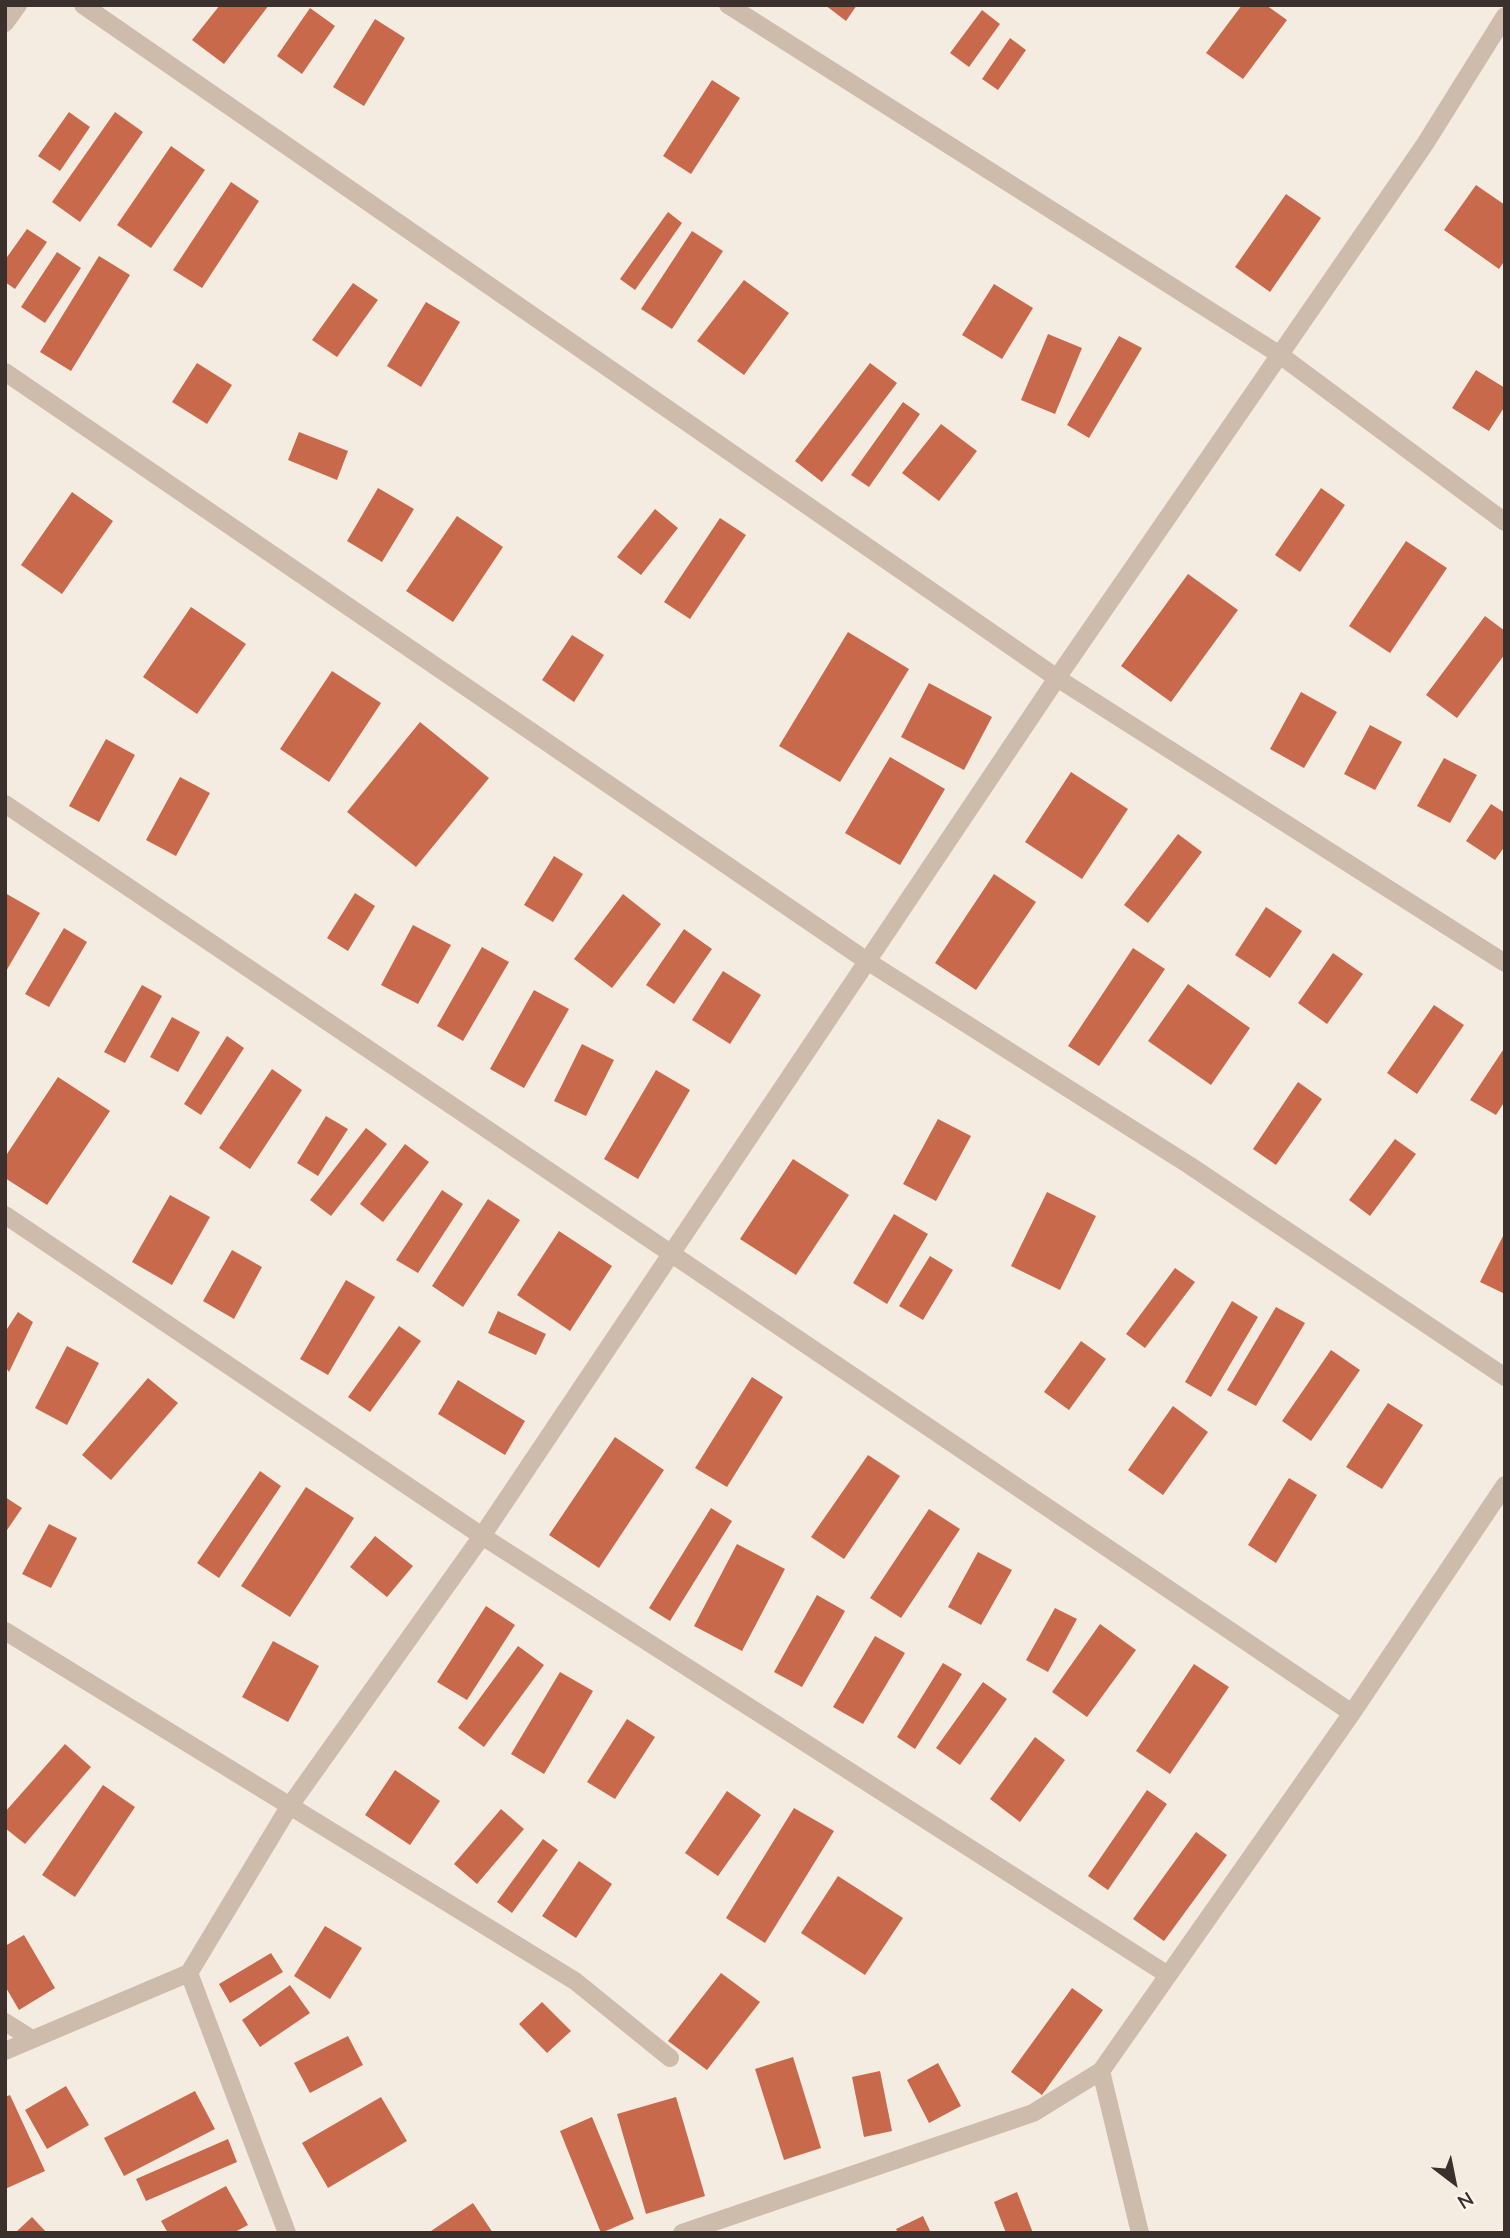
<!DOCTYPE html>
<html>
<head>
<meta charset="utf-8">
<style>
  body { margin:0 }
  #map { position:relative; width:1510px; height:2238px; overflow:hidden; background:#f4ebe1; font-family:"Nunito Sans",sans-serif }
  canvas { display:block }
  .frame { position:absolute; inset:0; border:7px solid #3b302b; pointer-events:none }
  .north { position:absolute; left:1419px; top:2147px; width:70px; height:70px; -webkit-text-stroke:5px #fbf5ee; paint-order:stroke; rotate:148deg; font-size:19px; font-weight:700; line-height:28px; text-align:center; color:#3b302b }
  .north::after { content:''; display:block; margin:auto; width:24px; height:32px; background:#3b302b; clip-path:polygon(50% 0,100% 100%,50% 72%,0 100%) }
</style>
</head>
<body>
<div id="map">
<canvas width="1510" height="2238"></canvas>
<div class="frame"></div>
<div class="north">N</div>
</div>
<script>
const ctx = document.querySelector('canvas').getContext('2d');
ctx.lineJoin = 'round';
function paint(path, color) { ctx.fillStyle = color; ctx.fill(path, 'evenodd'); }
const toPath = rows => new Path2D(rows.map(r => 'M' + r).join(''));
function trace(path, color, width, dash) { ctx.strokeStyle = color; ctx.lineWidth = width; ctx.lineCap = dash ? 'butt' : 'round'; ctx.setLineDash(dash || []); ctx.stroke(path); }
paint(toPath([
  [220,5,269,5,224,64,192,40],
  [825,5,857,5,846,21],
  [1242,5,1266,5,1287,20,1243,79,1206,53],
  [310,8,335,26,302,74,277,56],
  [982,10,1000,24,969,67,950,53],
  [375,19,405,38,364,106,333,87],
  [1010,38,1026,50,998,90,982,79],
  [712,80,740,98,691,174,663,156],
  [69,112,90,127,60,171,38,156],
  [115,112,143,132,80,222,52,202],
  [171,146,205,170,151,248,117,225],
  [231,182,259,201,202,288,173,270],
  [1476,185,1505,205,1505,260,1499,269,1444,230],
  [1286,194,1321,218,1270,292,1235,267],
  [668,212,682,223,635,290,620,279],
  [27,229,47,242,15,289,5,282,5,260],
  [692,231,723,251,672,329,641,309],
  [57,252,81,268,45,323,21,307],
  [99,256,130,275,71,371,40,352],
  [744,280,789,313,744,375,697,341],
  [353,283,378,300,337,357,312,340],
  [994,284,1033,308,1002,359,962,335],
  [426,302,460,322,421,387,387,366],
  [1048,334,1082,348,1055,414,1021,400],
  [1119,336,1142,348,1089,438,1067,425],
  [197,363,232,385,207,424,172,402],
  [870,363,897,383,822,482,795,461],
  [1476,370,1505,388,1505,406,1489,431,1452,408],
  [903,402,920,414,869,487,851,475],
  [941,424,977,451,939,501,902,473],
  [299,432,348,451,337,480,288,460],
  [378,488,414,509,382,562,347,541],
  [1321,488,1345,505,1300,572,1275,555],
  [72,492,113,521,62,594,21,565],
  [655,509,678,528,641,575,617,557],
  [457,516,503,547,453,622,406,591],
  [720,518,746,535,690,619,664,602],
  [1406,541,1447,568,1390,653,1349,626],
  [1188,574,1238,610,1171,702,1121,666],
  [191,607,246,644,197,714,143,677],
  [1485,616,1505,631,1505,654,1457,718,1426,695],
  [848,632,909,669,840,782,779,746],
  [572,635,604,655,574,702,542,680],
  [332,671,381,703,329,782,280,749],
  [929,683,992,717,964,770,901,737],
  [1301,692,1337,712,1304,768,1270,749],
  [420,722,489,778,416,867,347,812],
  [1370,725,1402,742,1375,790,1344,774],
  [106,739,135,755,99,822,69,806],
  [890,757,945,789,900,865,845,833],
  [1444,758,1477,775,1450,823,1417,806],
  [1071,772,1128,809,1082,879,1025,842],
  [180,777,210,793,176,856,146,840],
  [1491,804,1505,813,1505,846,1495,860,1466,841],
  [1178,834,1202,852,1148,923,1124,905],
  [554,856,583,874,553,922,524,905],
  [994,874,1036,902,976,990,935,963],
  [5,893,40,913,5,973],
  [355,893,375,906,348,951,327,938],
  [623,894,661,924,612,988,574,959],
  [1266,907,1302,931,1270,978,1235,955],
  [413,925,451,945,418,1004,381,985],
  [64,928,87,942,49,1007,25,994],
  [684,929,712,949,674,1004,646,985],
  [482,947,509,962,463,1041,437,1026],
  [1133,948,1165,969,1099,1066,1068,1046],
  [1333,953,1363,974,1327,1024,1298,1003],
  [723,971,761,995,730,1044,692,1020],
  [1188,984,1250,1028,1211,1085,1148,1041],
  [142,985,162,996,125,1063,104,1052],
  [534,990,569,1009,524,1088,490,1069],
  [1434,1005,1464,1025,1417,1094,1387,1073],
  [172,1017,200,1032,178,1072,150,1057],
  [227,1036,244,1048,201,1115,184,1104],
  [582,1044,614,1060,586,1116,554,1101],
  [1505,1047,1505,1101,1496,1115,1470,1100],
  [272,1069,302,1090,250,1169,219,1148],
  [656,1070,690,1090,638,1179,604,1159],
  [58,1077,110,1111,47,1205,5,1178,5,1157],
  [1298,1082,1322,1099,1276,1165,1253,1149],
  [326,1116,348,1129,318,1176,297,1163],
  [938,1119,971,1136,936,1201,903,1184],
  [366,1128,387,1144,331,1216,310,1200],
  [1395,1139,1416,1154,1370,1216,1349,1200],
  [405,1144,429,1162,383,1222,360,1204],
  [793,1159,849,1195,796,1275,740,1239],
  [442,1190,463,1204,418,1273,396,1260],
  [1047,1192,1096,1216,1060,1290,1011,1266],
  [170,1195,210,1217,172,1285,132,1262],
  [488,1199,520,1220,463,1307,432,1286],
  [894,1214,928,1234,887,1304,853,1283],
  [559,1231,612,1266,570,1331,517,1295],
  [1505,1232,1505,1289,1503,1293,1480,1282],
  [232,1250,262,1267,234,1319,203,1301],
  [930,1256,953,1270,923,1320,899,1306],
  [1175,1268,1195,1282,1145,1348,1126,1334],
  [346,1280,375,1297,328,1375,300,1359],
  [1232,1301,1258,1317,1211,1397,1185,1382],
  [1276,1307,1305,1323,1256,1406,1227,1390],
  [498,1311,546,1334,536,1355,488,1333],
  [18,1312,33,1322,9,1372,5,1366,5,1332],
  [399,1326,421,1341,370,1412,348,1397],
  [1081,1341,1106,1359,1069,1410,1044,1392],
  [67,1346,99,1363,67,1425,35,1408],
  [1331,1350,1360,1370,1311,1441,1282,1421],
  [752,1377,783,1397,727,1487,695,1468],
  [148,1378,178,1403,111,1480,82,1455],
  [458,1380,525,1421,505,1455,438,1414],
  [1388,1403,1423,1425,1382,1489,1346,1467],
  [1173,1406,1208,1432,1163,1495,1128,1470],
  [615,1437,664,1470,599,1568,549,1535],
  [868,1455,900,1476,844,1559,811,1537],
  [260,1471,281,1486,219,1578,197,1563],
  [1289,1478,1317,1495,1276,1563,1248,1545],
  [306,1487,354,1518,290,1617,241,1586],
  [5,1497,22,1508,5,1533],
  [711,1508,732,1521,670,1621,649,1608],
  [929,1509,960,1529,901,1618,870,1598],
  [49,1524,77,1538,51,1588,22,1574],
  [375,1536,413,1566,387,1597,350,1567],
  [737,1544,785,1569,742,1651,694,1626],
  [978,1552,1012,1570,981,1625,948,1607],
  [817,1595,845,1611,802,1687,774,1672],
  [486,1606,515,1625,467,1700,437,1682],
  [1055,1608,1077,1619,1048,1672,1026,1660],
  [1100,1624,1136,1650,1087,1717,1052,1692],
  [875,1636,905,1653,863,1724,833,1707],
  [273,1641,319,1666,288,1722,242,1697],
  [518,1646,544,1665,484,1747,458,1728],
  [943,1663,962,1674,915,1749,897,1737],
  [1194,1664,1229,1687,1170,1774,1136,1751],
  [560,1672,593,1691,544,1774,511,1754],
  [983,1682,1007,1699,960,1765,936,1748],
  [627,1719,655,1737,615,1799,587,1782],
  [1035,1737,1065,1760,1020,1822,990,1799],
  [65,1744,91,1767,25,1844,5,1828,5,1812],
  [395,1770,440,1801,410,1845,365,1815],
  [103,1785,135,1807,75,1897,42,1875],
  [1147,1790,1167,1804,1108,1890,1088,1876],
  [727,1791,761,1815,718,1876,685,1853],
  [794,1808,834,1831,765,1943,726,1918],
  [501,1809,524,1829,477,1884,454,1864],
  [1196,1832,1227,1855,1164,1941,1133,1919],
  [543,1839,558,1850,512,1913,497,1902],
  [579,1861,612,1884,576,1938,542,1916],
  [838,1876,903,1918,865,1975,801,1933],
  [325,1926,362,1948,330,1999,294,1976],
  [24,1935,55,1988,19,2010,5,1986,5,1946],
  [271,1953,283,1972,230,2003,219,1984],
  [721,1973,760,2002,707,2070,668,2041],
  [290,1985,310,2013,260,2047,242,2020],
  [1072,1988,1103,2010,1042,2095,1011,2072],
  [542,2002,571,2031,547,2053,519,2024],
  [348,2036,363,2065,310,2093,294,2063],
  [793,2057,821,2148,784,2160,755,2069],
  [938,2063,961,2106,929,2123,907,2080],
  [880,2071,892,2131,864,2137,852,2077],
  [66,2086,89,2125,47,2149,25,2110],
  [195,2091,215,2129,124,2176,104,2138],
  [10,2095,45,2171,5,2189,5,2097],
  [381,2097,407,2141,328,2188,302,2143],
  [676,2097,705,2196,646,2214,617,2114],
  [592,2117,634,2219,601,2233,560,2131],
  [228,2139,237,2162,146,2201,136,2179],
  [226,2186,248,2225,233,2233,168,2233,161,2221],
  [1017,2192,1033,2233,1006,2233,994,2202],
  [473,2203,493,2233,428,2233],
  [923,2216,931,2233,898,2233,896,2229],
  [32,2217,47,2233,15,2233]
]), '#c8694b');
trace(toPath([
  [83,5,1057,678,1505,963],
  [728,5,1280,355,1505,522],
  [5,23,18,5],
  [5,372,867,961,1189,1165,1505,1377],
  [5,804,1352,1713],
  [5,1215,482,1536,1168,1975],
  [5,1631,575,1981,670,2058],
  [189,1973,287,2233],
  [5,2022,32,2039],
  [5,2051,189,1973,289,1807,482,1536,1057,678,1425,144,1505,16],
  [1101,2071,1140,2233],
  [682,2233,1033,2113,1101,2071,1352,1713,1505,1485]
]), '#cdbbac', 18);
</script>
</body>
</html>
